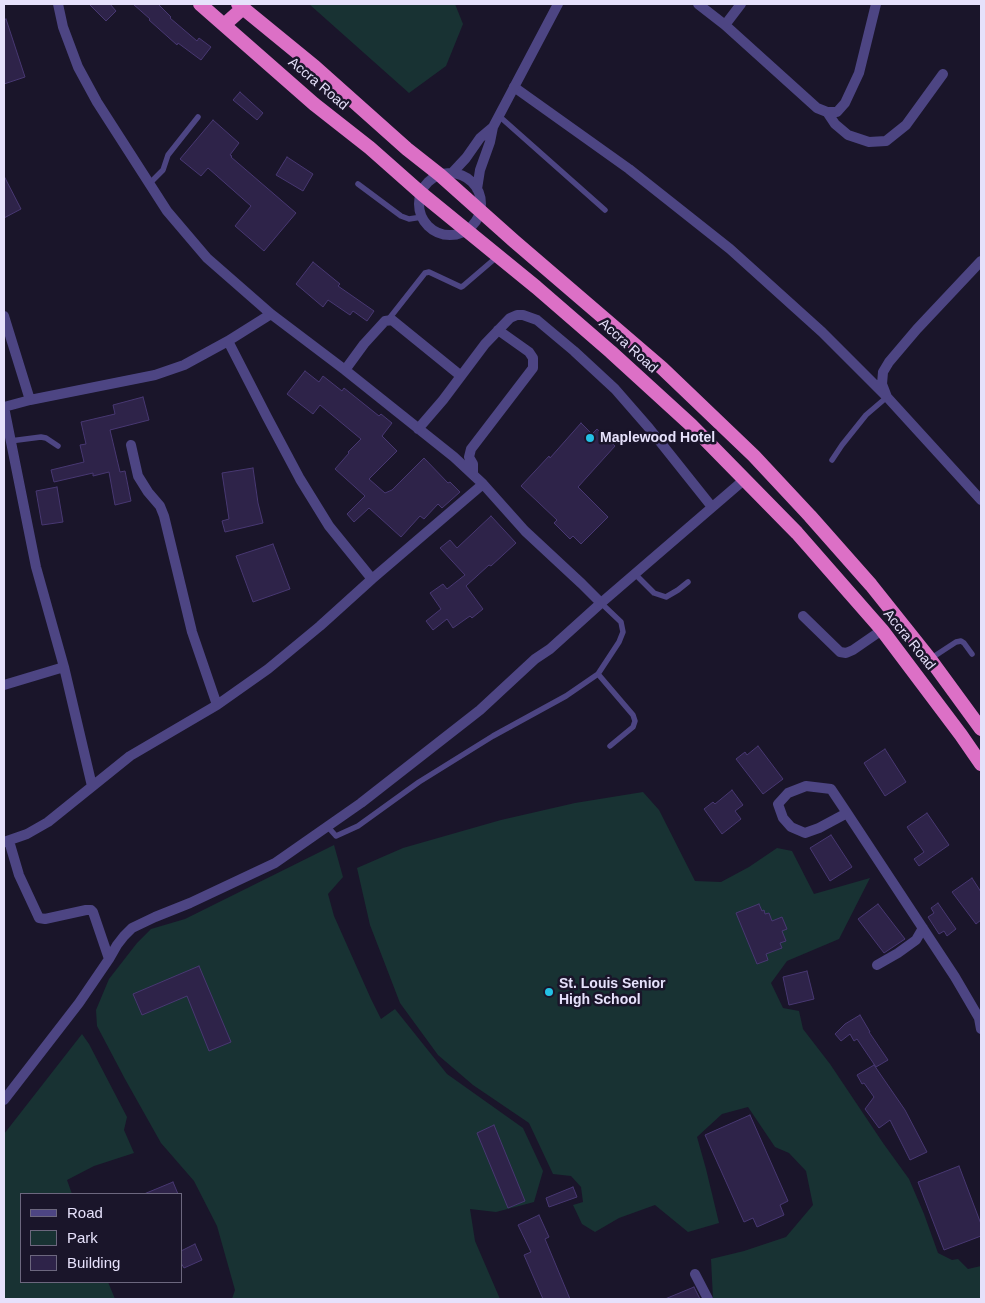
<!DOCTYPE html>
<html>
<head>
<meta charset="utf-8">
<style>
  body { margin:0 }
  #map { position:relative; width:985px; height:1303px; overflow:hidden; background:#1a152a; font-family:Helvetica,sans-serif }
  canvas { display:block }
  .frame { position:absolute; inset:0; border:5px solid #e6e1fb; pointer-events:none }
  .legend { position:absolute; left:20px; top:1193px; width:162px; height:90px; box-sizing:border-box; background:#1a152a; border:1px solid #6c677e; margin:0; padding:6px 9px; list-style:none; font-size:15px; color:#e6e1fb }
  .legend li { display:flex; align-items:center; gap:10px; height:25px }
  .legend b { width:25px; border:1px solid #6c677e }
</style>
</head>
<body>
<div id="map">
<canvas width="985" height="1303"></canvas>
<div class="frame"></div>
<ul class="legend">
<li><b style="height:6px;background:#4d4583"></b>Road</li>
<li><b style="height:14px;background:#183233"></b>Park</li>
<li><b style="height:14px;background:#2e2349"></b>Building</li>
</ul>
</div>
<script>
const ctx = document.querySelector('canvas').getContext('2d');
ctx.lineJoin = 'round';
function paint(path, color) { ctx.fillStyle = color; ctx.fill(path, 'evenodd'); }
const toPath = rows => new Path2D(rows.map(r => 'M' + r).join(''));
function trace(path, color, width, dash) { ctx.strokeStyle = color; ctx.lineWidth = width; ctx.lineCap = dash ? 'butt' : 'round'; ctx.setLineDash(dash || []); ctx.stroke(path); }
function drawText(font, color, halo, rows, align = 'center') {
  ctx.font = font + ' Helvetica,sans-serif'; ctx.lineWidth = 5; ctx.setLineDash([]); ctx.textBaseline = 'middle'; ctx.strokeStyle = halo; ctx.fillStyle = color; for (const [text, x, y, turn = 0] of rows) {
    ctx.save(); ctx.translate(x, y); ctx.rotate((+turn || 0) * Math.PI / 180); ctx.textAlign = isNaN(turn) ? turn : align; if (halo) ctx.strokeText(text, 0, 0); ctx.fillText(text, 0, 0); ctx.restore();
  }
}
paint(toPath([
  [309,4,455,4,463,24,446,66,409,93],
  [643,792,659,810,695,881,721,882,749,867,777,848,792,851,814,894,870,878,839,939,787,961,771,983,783,1008,799,1011,803,1029,830,1064,883,1143,909,1179,924,1214,938,1253,952,1260,958,1259,968,1269,981,1266,981,1299,713,1299,711,1259,744,1251,786,1237,813,1205,806,1171,789,1153,775,1147,748,1107,722,1114,697,1137,706,1169,719,1223,688,1232,655,1205,619,1218,595,1232,582,1224,573,1205,583,1202,581,1187,571,1176,553,1174,529,1123,473,1085,438,1055,400,1003,370,925,357,868,403,848,501,820,575,803],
  [334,845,343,877,328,894,334,916,371,999,381,1019,395,1009,447,1074,523,1128,543,1171,534,1202,496,1212,470,1209,475,1241,500,1299,232,1299,235,1290,217,1226,194,1181,161,1143,125,1079,97,1026,96,1010,109,979,137,943,151,929,185,919],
  [82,1034,89,1044,127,1117,124,1130,134,1153,94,1166,67,1180,72,1194,21,1194,21,1282,108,1282,115,1299,4,1299,4,1134]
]), '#183233');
const building = toPath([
  [89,4,110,4,116,11,106,21,89,4],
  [133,4,158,4,171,17,170,18,197,41,199,38,211,47,201,60,178,43,177,45,149,20,150,19,133,4],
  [6,19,25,77,4,84,4,20,6,19],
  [240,92,263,113,257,120,233,100,240,92],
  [213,120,239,143,230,155,232,156,231,157,296,213,264,251,235,226,251,206,208,168,201,176,180,159,213,120],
  [287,157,313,174,303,191,276,175,287,157],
  [4,176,21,209,4,218,4,176],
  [313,262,340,284,338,286,374,311,367,321,353,311,350,315,328,300,323,307,296,284,313,262],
  [305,371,319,382,323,376,342,391,344,388,379,416,381,414,392,423,382,436,397,451,369,479,385,493,392,490,424,458,448,483,450,482,460,492,442,508,438,504,424,519,420,516,401,537,369,508,354,522,347,514,365,496,335,469,349,453,348,452,361,439,320,405,313,414,287,394,305,371],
  [143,397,149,420,110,430,120,472,125,471,131,501,115,505,109,472,93,476,93,473,54,482,51,470,84,462,80,445,86,444,81,422,115,414,113,405,143,397],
  [581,423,592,434,597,429,615,446,578,487,608,517,581,544,573,536,570,539,554,523,557,520,521,486,549,456,550,458,581,423],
  [253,468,258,503,263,523,225,532,222,521,229,519,222,473,253,468],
  [57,487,63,522,42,525,36,491,57,487],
  [491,516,516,543,491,566,489,565,466,586,483,609,472,618,470,616,453,628,447,619,433,630,426,621,441,609,430,593,443,584,447,589,465,575,440,548,450,540,457,548,491,516],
  [273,544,290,589,253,602,236,556,273,544],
  [758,746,783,779,763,794,736,759,745,752,747,755,758,746],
  [885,749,906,782,885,796,864,763,885,749],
  [732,790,743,805,735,811,741,819,722,834,704,809,713,802,715,804,732,790],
  [927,813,949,845,919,866,914,859,924,852,907,827,927,813],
  [831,835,852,867,830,881,810,848,831,835],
  [972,878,981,892,981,920,976,924,952,892,972,878],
  [938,903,956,929,947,936,944,931,939,934,928,917,934,913,931,908,938,903],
  [759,904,762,911,764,910,765,914,769,913,772,921,782,917,787,929,782,931,786,941,780,943,782,948,766,954,768,960,757,964,736,913,759,904],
  [878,904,905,939,884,953,858,919,878,904],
  [199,966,231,1042,209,1051,187,996,142,1015,133,994,199,966],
  [807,971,814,999,789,1005,783,977,807,971],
  [860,1015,870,1032,869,1032,888,1060,876,1067,857,1039,854,1041,850,1034,841,1041,835,1034,845,1024,860,1015],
  [874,1065,905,1110,927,1152,910,1160,890,1120,879,1128,865,1109,874,1097,864,1083,862,1084,857,1075,874,1065],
  [750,1115,788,1201,780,1205,784,1215,757,1227,753,1218,744,1222,705,1135,750,1115],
  [494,1125,525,1201,508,1208,477,1133,494,1125],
  [959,1166,981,1224,981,1236,944,1250,918,1182,959,1166],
  [173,1182,178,1194,144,1194,173,1182],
  [573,1187,577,1197,549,1207,546,1198,573,1187],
  [539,1215,549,1237,545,1239,570,1299,543,1299,524,1255,531,1252,518,1225,539,1215],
  [195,1244,202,1260,184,1268,181,1263,181,1251,195,1244],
  [694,1287,700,1299,665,1299,694,1287]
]);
paint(building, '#2e2349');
trace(building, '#483872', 1);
trace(toPath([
  [499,116,605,210],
  [149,184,163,170,168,155,198,117],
  [358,184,401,216,409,219,422,217],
  [388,320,425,273,429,272,461,287,463,286,498,256],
  [10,441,41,437,46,438,58,446],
  [832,460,842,445,866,415,887,397],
  [635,574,654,593,666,597,678,590,688,582],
  [930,659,956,642,961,641,964,643,972,654],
  [598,674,633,715,635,721,633,727,610,746],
  [327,826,336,836,358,826,419,782,493,736,566,696,598,674,619,642,623,632,621,622,601,603]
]), '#4d4583', 5.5);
trace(toPath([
  [58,4,63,27,78,67,97,102,167,211,207,258,271,314,345,370,454,457,483,484,525,531,582,584,601,603],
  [698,4,725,25,817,108,827,112,837,112,845,103,859,73,876,4],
  [725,25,741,4],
  [514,87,629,169,730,249,822,332,887,397],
  [827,112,835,124,848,135,869,142,886,141,906,125,943,74],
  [981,261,917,329,889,362,883,372,882,384,887,397,981,500],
  [4,316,30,400],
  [228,341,267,417,300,479,329,526,372,579],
  [345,370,364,344,385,321,392,320,461,376],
  [4,407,36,567,64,667,92,786],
  [4,407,30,400,155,375,184,365,228,341,271,314],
  [418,429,443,400,485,344,510,318,517,315,523,315,537,320,574,351,615,389,649,428,712,507],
  [131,445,138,476,148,492,160,506,164,516,192,632,217,705],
  [473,474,473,464,469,457,471,449,533,368,533,358,529,352,498,330],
  [803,616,840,652,846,653,853,650,882,630],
  [4,685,64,667],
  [847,813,819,828,805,833,791,827,783,818,778,804,788,793,806,786,831,789,847,813,955,977,979,1018,981,1029],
  [9,841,19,875,39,918,45,919,86,910,91,910,93,912,109,959],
  [4,842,27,834,48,822,130,756,217,705,268,669,320,626,372,579,483,484],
  [877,965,898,953,916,940,923,928],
  [4,1100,79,1003,109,959,117,945,124,936,132,928,155,917,190,903,275,863,361,803,480,710,535,659,550,649,601,603,745,479],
  [695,1274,708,1299]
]), '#4d4583', 10);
trace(toPath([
  [452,173,466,158,480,138,493,127,558,4],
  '419 204a31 31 0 1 1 62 0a31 31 0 1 1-62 0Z',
  [477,189,480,170,490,142,493,127]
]), '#4d4583', 10);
trace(toPath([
  [200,4,314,104,370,148,422,194,536,287,611,352,691,425,797,533,882,630,961,735,981,764],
  [238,4,315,67,407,149,440,175,514,241,662,368,754,456,810,516,871,585,930,659,981,729],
  [224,25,243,8]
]), '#dc70c6', 14);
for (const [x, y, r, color] of [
  [590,438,5,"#24c1e5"],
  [549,992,5,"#24c1e5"]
]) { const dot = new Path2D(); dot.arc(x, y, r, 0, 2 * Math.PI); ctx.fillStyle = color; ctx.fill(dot); trace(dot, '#1a152a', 2); }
drawText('14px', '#e6e1fb', '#1a152a', [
  ["Accra Road",318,84,40],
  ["Accra Road",628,346,42],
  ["Accra Road",909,640,51]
]);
drawText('bold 14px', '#e6e1fb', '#1a152a', [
  ["Maplewood Hotel",600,438],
  ["St. Louis Senior",559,984],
  ["High School",559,1000]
], 'left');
</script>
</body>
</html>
